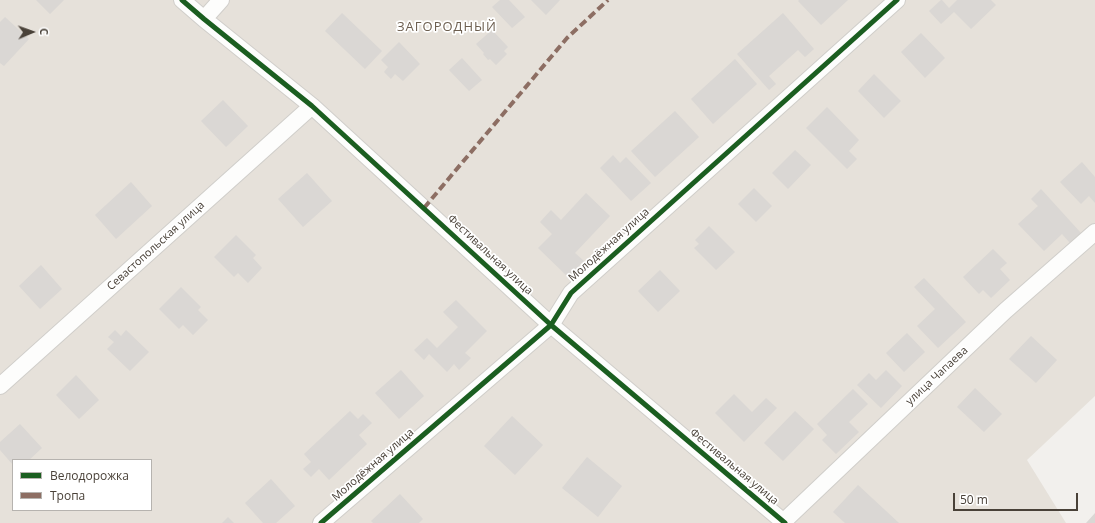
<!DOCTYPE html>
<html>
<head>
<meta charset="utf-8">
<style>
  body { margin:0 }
  #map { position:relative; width:1095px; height:523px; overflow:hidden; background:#f2f0ed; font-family:"Open Sans",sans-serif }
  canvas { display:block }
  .legend { position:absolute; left:12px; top:459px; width:140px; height:52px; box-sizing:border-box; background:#fff; border:1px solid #b6b3af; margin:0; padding:5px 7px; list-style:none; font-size:12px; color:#494138 }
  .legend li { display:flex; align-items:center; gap:8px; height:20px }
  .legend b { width:20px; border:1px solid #b6b3af }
  .north { position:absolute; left:12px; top:12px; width:40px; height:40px; -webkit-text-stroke:3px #fff; paint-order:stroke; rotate:88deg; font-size:11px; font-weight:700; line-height:16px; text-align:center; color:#494138 }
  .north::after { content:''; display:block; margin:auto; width:14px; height:18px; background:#494138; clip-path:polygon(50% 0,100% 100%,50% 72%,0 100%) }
  .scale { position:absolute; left:953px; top:493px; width:125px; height:18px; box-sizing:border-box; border:2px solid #494138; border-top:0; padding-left:5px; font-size:12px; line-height:14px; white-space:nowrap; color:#494138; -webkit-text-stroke:3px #fff; paint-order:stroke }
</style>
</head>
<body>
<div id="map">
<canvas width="1095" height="523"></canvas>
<ul class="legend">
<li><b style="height:5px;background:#1b5e20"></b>Велодорожка</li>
<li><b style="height:5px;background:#8d6e63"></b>Тропа</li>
</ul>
<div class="north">С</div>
<div class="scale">50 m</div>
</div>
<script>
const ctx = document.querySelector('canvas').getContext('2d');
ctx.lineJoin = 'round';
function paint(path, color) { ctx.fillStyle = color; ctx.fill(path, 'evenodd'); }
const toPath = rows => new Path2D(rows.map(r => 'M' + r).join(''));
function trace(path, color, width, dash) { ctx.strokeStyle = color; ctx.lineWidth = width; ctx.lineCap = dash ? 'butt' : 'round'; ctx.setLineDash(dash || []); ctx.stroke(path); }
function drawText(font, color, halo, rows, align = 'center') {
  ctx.font = font + ' "Open Sans",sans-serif'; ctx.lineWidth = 3.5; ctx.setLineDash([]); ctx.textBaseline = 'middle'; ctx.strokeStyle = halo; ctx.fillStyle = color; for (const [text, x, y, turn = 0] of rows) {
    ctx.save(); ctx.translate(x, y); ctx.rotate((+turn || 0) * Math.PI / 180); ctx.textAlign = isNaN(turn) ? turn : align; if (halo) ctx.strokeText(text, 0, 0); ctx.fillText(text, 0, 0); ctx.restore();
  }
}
paint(toPath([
  [0,0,1095,0,1095,396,1027,460,1066,523,0,523],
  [13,460,151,460,151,510,13,510]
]), '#e6e1da');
paint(toPath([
  [36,0,64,0,50,14],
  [500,0,509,0,525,17,512,28,492,7],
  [531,0,560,0,546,15],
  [799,0,848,0,821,25,798,1],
  [941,0,942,0,949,8,957,0,991,0,996,5,971,29,954,12,941,24,929,11],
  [342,13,382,51,365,69,325,31],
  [783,13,814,49,805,57,798,50,769,76,776,84,769,90,737,54],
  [5,17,29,39,4,66,0,63,0,22],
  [492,30,508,47,504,51,507,54,496,65,490,59,488,60,483,54,484,53,476,44],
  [921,33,945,58,925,78,901,52],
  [399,42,420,64,403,81,395,74,391,79,384,72,388,67,381,60],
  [462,58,482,80,469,91,449,70],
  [735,59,757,84,713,124,691,99],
  [874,74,901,101,884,118,858,91],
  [223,100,248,126,226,147,201,121],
  [827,107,859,140,849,151,857,159,847,169,806,128],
  [675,111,699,137,655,177,631,151],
  [795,150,811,165,788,189,772,173],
  [613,155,620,163,626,157,651,183,631,201,600,168],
  [1082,162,1095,177,1095,203,1089,196,1081,204,1060,182],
  [307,173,332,201,303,227,278,199],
  [131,182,152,206,116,239,95,215],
  [754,188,772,206,756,222,738,204],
  [1041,189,1081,233,1070,243,1062,234,1044,251,1018,224,1038,206,1031,199],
  [586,193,610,216,575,253,584,261,568,277,538,248,552,234,540,222,551,210,561,220],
  [709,226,735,252,716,270,694,248,699,244,695,240],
  [236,235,256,255,253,258,262,268,248,283,238,273,234,277,214,257],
  [993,249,1007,263,1000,269,1010,280,991,298,983,290,979,294,963,277],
  [41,265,62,289,40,309,19,286],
  [660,270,680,291,658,312,638,291],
  [924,278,966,322,938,348,917,326,935,309,914,287],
  [181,287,201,307,198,310,208,320,193,335,183,325,179,329,159,309],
  [456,300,487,331,465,353,471,358,459,370,454,364,447,372,429,354,424,360,414,350,427,338,437,348,458,327,443,312],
  [115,330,121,336,126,330,149,352,130,371,107,349,114,342,108,337],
  [907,333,925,352,904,372,886,353],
  [1031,336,1057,360,1036,383,1009,359],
  [401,370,424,396,399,419,375,393],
  [886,370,902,386,881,408,857,385,869,373,876,380],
  [76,375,99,400,79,419,56,395],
  [975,388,1002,414,984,432,957,407],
  [853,389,868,404,849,422,859,432,836,454,822,440,827,435,817,424],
  [734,394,752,412,766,398,777,408,744,442,715,413],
  [350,411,358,419,363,414,372,423,359,435,367,444,329,480,319,469,311,477,303,469,311,462,304,454],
  [795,411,814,429,783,461,764,443],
  [512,416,543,445,515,475,484,446],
  [20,424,42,448,29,460,13,460,13,465,0,450,0,442],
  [587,457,622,486,598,517,562,488],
  [271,479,295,506,276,523,263,523,245,503],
  [858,485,899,523,845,523,833,512],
  [400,494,423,519,419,523,373,523,371,521],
  [1095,513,1095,523,1086,523],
  [228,517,234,523,222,523]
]), '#dad7d4');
const minor = toPath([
  [182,0,204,19,312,106,551,325,785,523],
  [204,19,221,0],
  [0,386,312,106],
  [321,523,551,325,571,293,897,0],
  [782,523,1005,311,1095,232]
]);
trace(minor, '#d0ceca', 18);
trace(minor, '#fdfdfc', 16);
trace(toPath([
  [424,208,567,38,608,0]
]), '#8d6e63', 4, [8, 4]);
trace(toPath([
  [182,0,204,19,312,106,551,325,785,523],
  [321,523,551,325,571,293,897,0]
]), '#1b5e20', 5);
drawText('11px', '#494138', '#fff', [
  ["Молодёжная улица",609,245,-42],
  ["Севастопольская улица",156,246,-42],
  ["Фестивальная улица",490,255,43],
  ["улица Чапаева",937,376,-43],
  ["Молодёжная улица",373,465,-41],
  ["Фестивальная улица",734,467,40]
]);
ctx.letterSpacing = '1px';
drawText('13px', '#6c5e4f', '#fff', [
  ["ЗАГОРОДНЫЙ",447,27]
]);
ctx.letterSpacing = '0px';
</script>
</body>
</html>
